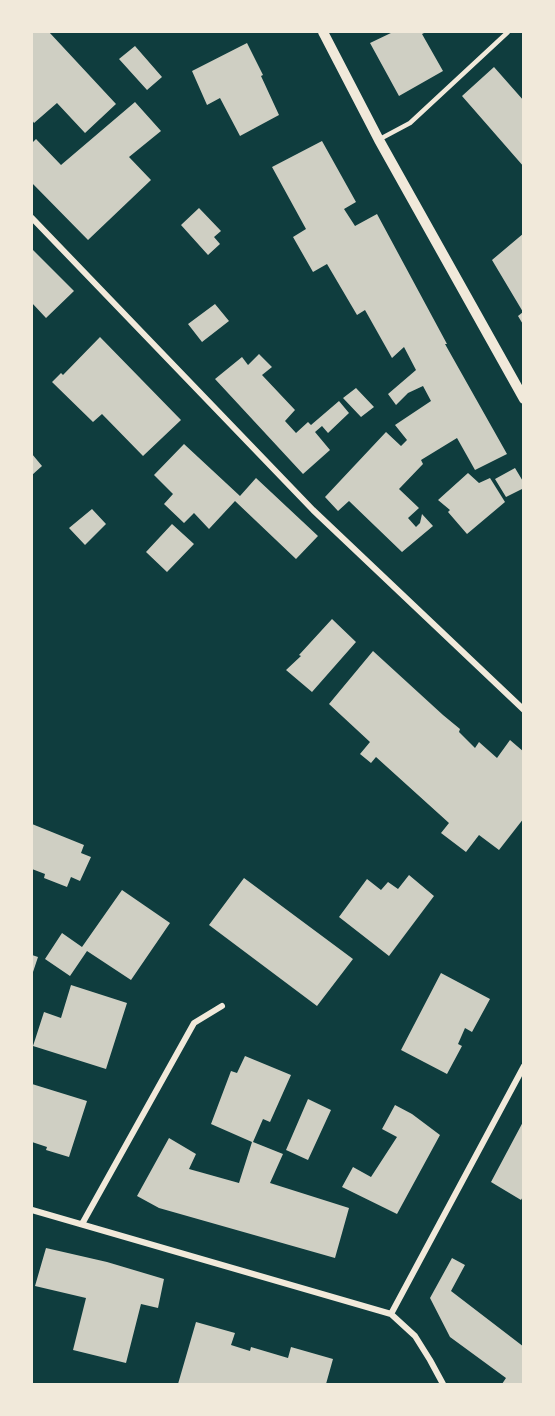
<!DOCTYPE html>
<html>
<head>
<meta charset="utf-8">
<style>
  body { margin:0 }
  #map { position:relative; width:555px; height:1416px; overflow:hidden; background:#0f3d3e; font-family:Ubuntu,sans-serif }
  canvas { display:block }
  .frame { position:absolute; inset:0; border:33px solid #f1e9da; pointer-events:none }
</style>
</head>
<body>
<div id="map">
<canvas width="555" height="1416"></canvas>
<div class="frame"></div>
</div>
<script>
const ctx = document.querySelector('canvas').getContext('2d');
ctx.lineJoin = 'round';
function paint(path, color) { ctx.fillStyle = color; ctx.fill(path, 'evenodd'); }
const toPath = rows => new Path2D(rows.map(r => 'M' + r).join(''));
function trace(path, color, width, dash) { ctx.strokeStyle = color; ctx.lineWidth = width; ctx.lineCap = dash ? 'butt' : 'round'; ctx.setLineDash(dash || []); ctx.stroke(path); }
paint(toPath([
  [32,32,49,32,116,104,85,133,57,103,34,123,32,120],
  [393,32,426,32,422,34,443,71,399,96,370,43],
  [247,43,263,75,261,76,279,115,240,136,220,98,207,105,192,71],
  [135,46,162,77,147,90,119,59],
  [494,67,524,101,524,167,462,96],
  [135,102,161,131,129,157,151,180,88,240,32,183,32,143,36,139,61,165],
  [322,141,356,202,344,209,355,226,377,214,447,344,445,344,507,454,475,470,457,438,421,460,423,464,399,489,419,508,408,518,416,527,420,523,422,514,433,526,402,552,349,501,338,511,325,497,386,432,401,446,407,440,395,425,431,401,423,386,408,393,396,405,388,394,416,370,404,347,392,358,365,310,357,315,327,264,313,272,293,237,306,229,272,167],
  [199,208,221,231,214,237,220,244,208,255,181,225],
  [524,233,524,326,518,316,523,312,492,260],
  [32,249,74,291,46,318,32,303],
  [215,304,229,321,202,342,188,324],
  [100,337,181,420,143,456,102,414,93,422,52,382,61,373,63,375],
  [259,354,272,367,262,375,295,410,285,421,296,433,308,422,311,425,339,401,349,413,328,433,322,426,315,432,330,450,303,474,215,379,242,357,248,365],
  [356,388,374,407,361,417,343,398],
  [184,444,240,496,256,478,318,536,296,559,235,501,209,529,194,513,184,523,164,504,173,494,154,475],
  [32,454,42,466,32,475],
  [515,468,524,483,524,488,506,497,495,479],
  [468,473,479,483,490,478,505,502,467,534,448,512,450,510,438,500],
  [92,509,106,524,85,545,69,528],
  [172,524,194,544,167,572,146,552],
  [332,619,356,642,312,692,286,670,301,656,299,655],
  [373,651,443,715,460,729,459,732,475,748,479,742,497,758,510,740,524,752,524,818,499,850,479,835,466,852,441,833,449,823,376,757,371,763,360,754,370,742,329,704],
  [32,824,84,845,81,853,91,857,80,881,71,877,67,887,44,878,45,874,32,869],
  [409,875,434,896,389,956,339,917,367,879,381,890,388,882,398,889],
  [244,878,353,959,317,1006,209,925],
  [122,890,170,923,131,980,87,951,70,976,45,959,62,933,82,947],
  [32,955,38,957,32,975],
  [441,973,490,999,472,1032,465,1028,458,1044,462,1046,447,1074,401,1050],
  [71,985,127,1003,106,1069,33,1046,44,1012,61,1018],
  [245,1056,291,1075,270,1122,263,1119,253,1142,283,1154,270,1183,349,1208,335,1258,159,1208,137,1196,169,1138,196,1154,189,1169,239,1183,252,1142,211,1124,231,1071,237,1073],
  [32,1084,87,1101,69,1157,46,1150,47,1147,32,1142],
  [308,1099,331,1110,308,1160,286,1150],
  [395,1105,412,1114,440,1135,397,1214,342,1187,353,1167,371,1177,397,1137,382,1129],
  [524,1120,524,1195,521,1200,491,1182],
  [46,1248,107,1262,164,1279,158,1308,141,1304,126,1363,73,1350,86,1298,35,1286],
  [452,1258,465,1265,451,1291,524,1347,524,1384,502,1384,506,1378,450,1337,430,1298],
  [196,1322,235,1333,231,1345,250,1351,251,1347,288,1358,291,1347,333,1359,326,1384,178,1384]
]), '#cfcfc3');
trace(toPath([
  [380,139,410,123,508,32]
]), '#f1e9da', 4.5);
trace(toPath([
  [32,218,313,510,524,710],
  [32,1210,391,1314],
  [82,1224,194,1023,222,1006],
  [443,1384,430,1360,415,1336,391,1314,524,1066]
]), '#f1e9da', 6);
trace(toPath([
  [323,32,379,140,524,399]
]), '#f1e9da', 10);
</script>
</body>
</html>
